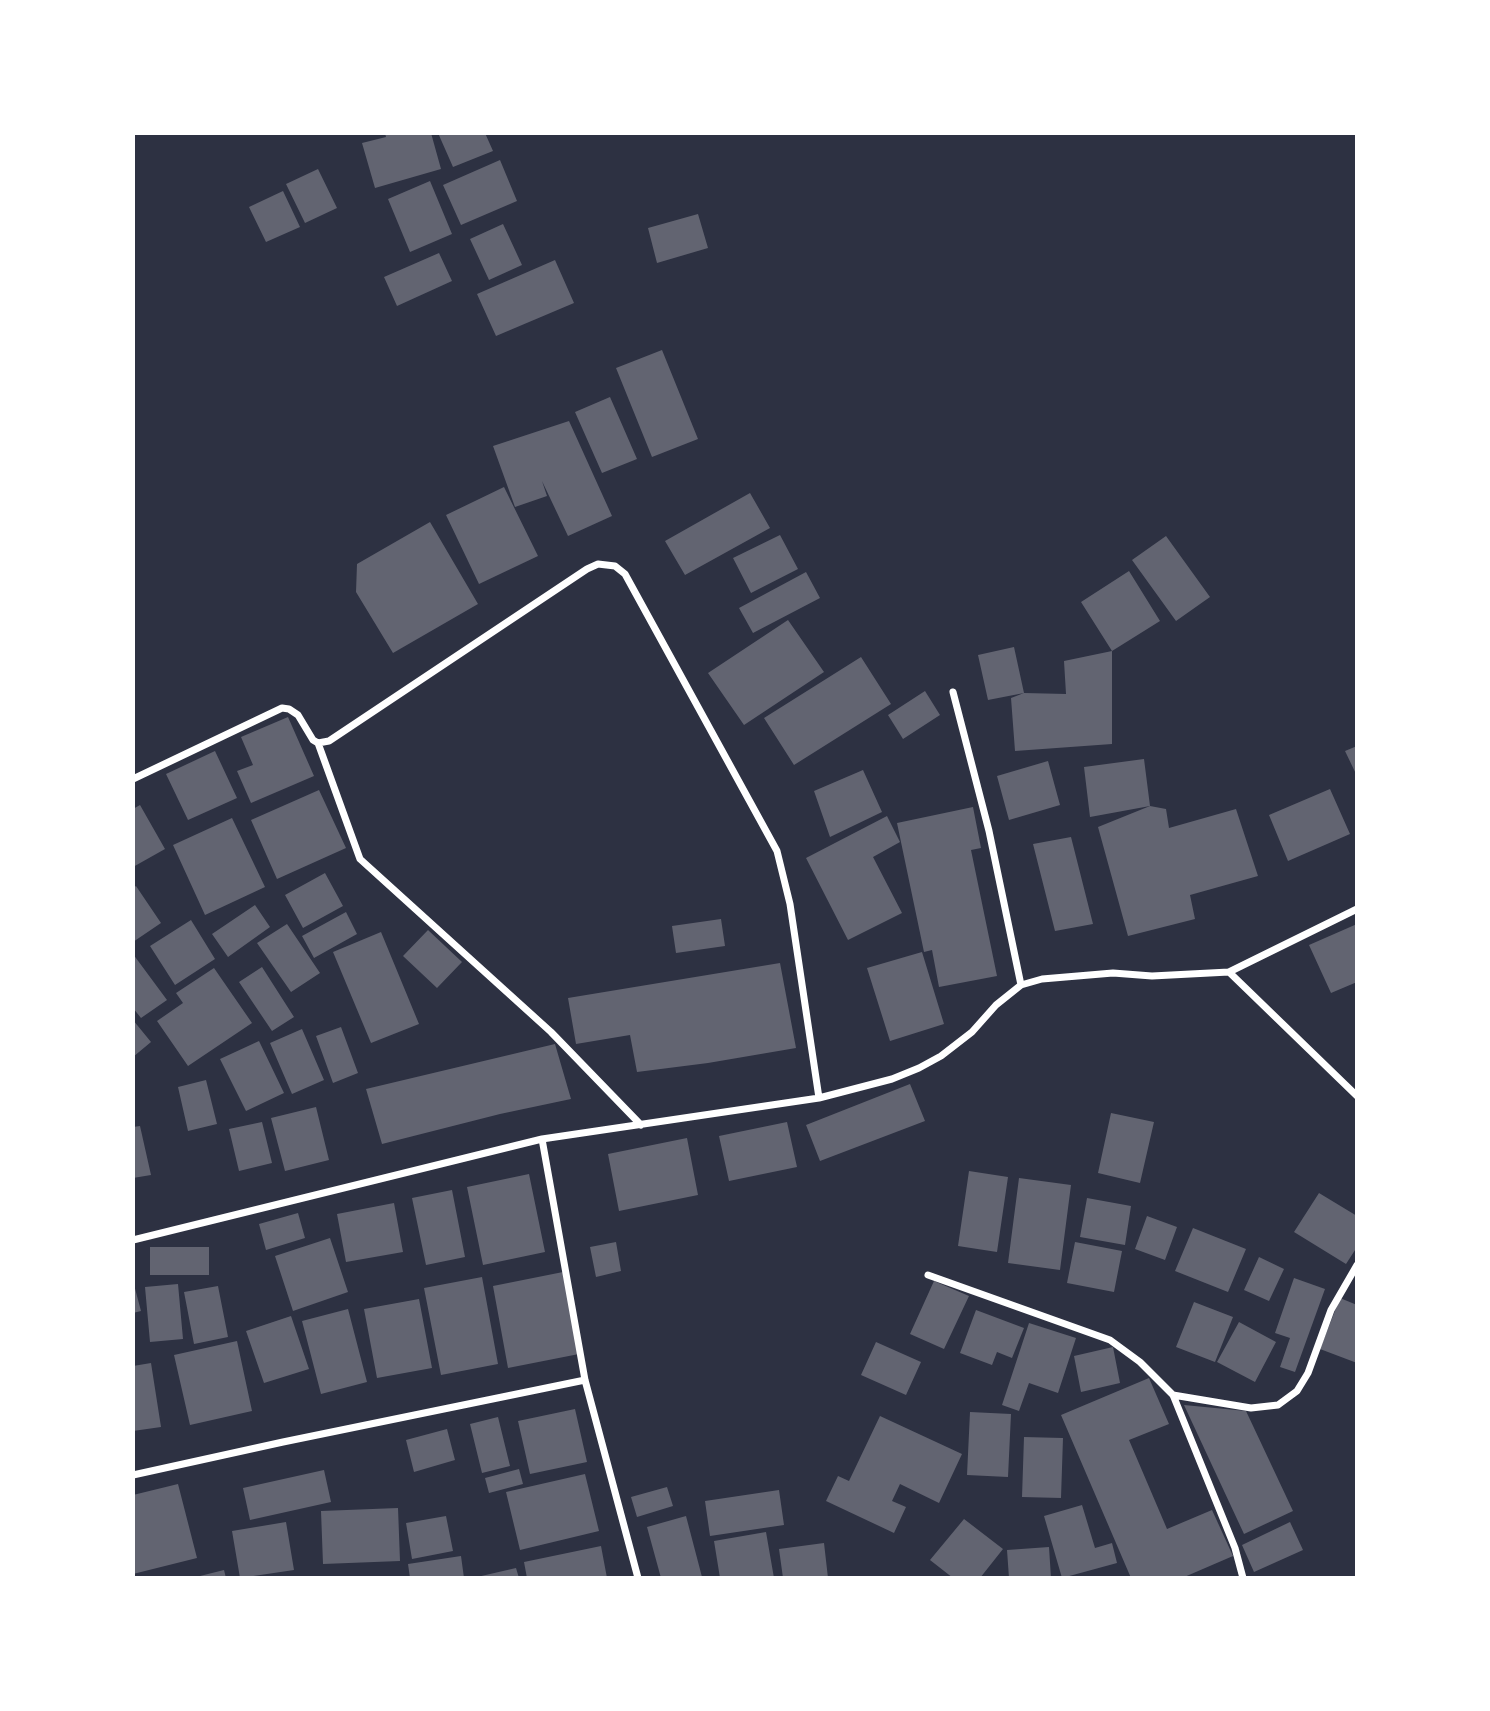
<!DOCTYPE html>
<html>
<head>
<meta charset="utf-8">
<style>
  body { margin:0 }
  #map { position:relative; width:1490px; height:1711px; overflow:hidden; background:#2d3142; font-family:"Roboto Condensed",sans-serif }
  canvas { display:block }
  .frame { position:absolute; inset:0; border:135px solid #fff; pointer-events:none }
</style>
</head>
<body>
<div id="map">
<canvas width="1490" height="1711"></canvas>
<div class="frame"></div>
</div>
<script>
const ctx = document.querySelector('canvas').getContext('2d');
ctx.lineJoin = 'round';
function paint(path, color) { ctx.fillStyle = color; ctx.fill(path, 'evenodd'); }
const toPath = rows => new Path2D(rows.map(r => 'M' + r).join(''));
function trace(path, color, width, dash) { ctx.strokeStyle = color; ctx.lineWidth = width; ctx.lineCap = dash ? 'butt' : 'round'; ctx.setLineDash(dash || []); ctx.stroke(path); }
paint(toPath([
  [385,133,431,133,441,169,375,188,362,143,386,137],
  [438,133,485,133,493,151,453,167],
  [500,160,517,201,461,225,443,185],
  [318,169,337,208,305,223,286,184],
  [430,181,452,234,410,252,388,199],
  [283,191,300,227,266,242,249,207],
  [698,214,708,248,657,263,648,228],
  [503,224,522,265,489,280,470,239],
  [439,253,452,281,397,306,384,277],
  [555,260,574,303,496,336,477,294],
  [662,350,698,439,652,457,616,368],
  [610,397,637,459,602,473,575,412],
  [569,421,612,516,568,536,542,481,547,496,515,507,493,446],
  [504,487,538,556,479,584,446,515],
  [750,493,770,528,685,575,665,541],
  [430,522,478,604,393,653,356,592,357,564],
  [780,535,798,569,751,593,733,558],
  [1166,536,1210,597,1176,621,1132,560],
  [1129,571,1160,621,1112,651,1112,744,1015,751,1011,698,1024,693,1066,694,1064,661,1112,651,1081,602],
  [806,572,820,598,753,633,739,608],
  [788,620,824,672,744,725,708,673],
  [1014,647,1024,693,988,700,978,655],
  [861,657,891,704,794,765,764,718],
  [925,691,940,715,903,739,888,715],
  [288,717,314,776,251,803,237,771,253,765,241,737],
  [1357,746,1357,776,1345,751],
  [215,751,237,798,188,820,166,774],
  [1144,759,1150,806,1090,817,1084,767],
  [1048,761,1060,805,1009,820,997,776],
  [863,770,882,812,830,837,814,791],
  [1330,789,1350,834,1288,861,1269,815],
  [319,790,346,848,277,879,251,820],
  [140,805,165,849,133,867,133,809],
  [1150,806,1166,809,1169,828,1236,809,1258,876,1190,895,1195,919,1128,936,1098,827],
  [973,807,981,848,971,850,997,976,939,987,932,950,924,952,897,823],
  [887,816,900,842,873,857,902,913,848,940,806,858],
  [232,818,265,887,205,915,173,845],
  [1071,837,1093,924,1055,931,1033,844],
  [325,873,343,906,303,928,285,895],
  [136,886,161,923,133,942,133,888],
  [255,905,270,927,228,957,212,934],
  [346,912,357,934,314,958,302,936],
  [721,919,725,946,676,953,672,926],
  [191,920,215,959,175,985,150,946],
  [287,924,320,973,291,992,257,943],
  [1357,924,1357,982,1331,993,1309,945],
  [428,930,462,962,437,988,403,956],
  [381,932,419,1024,371,1043,333,952],
  [922,952,944,1024,890,1041,867,968],
  [133,954,167,1000,141,1018,133,1008],
  [780,963,796,1048,708,1063,637,1072,630,1035,576,1044,568,998],
  [262,967,294,1017,272,1031,239,982],
  [214,968,252,1023,188,1066,157,1021,183,1003,176,993],
  [133,1020,151,1042,133,1057],
  [341,1027,358,1073,333,1083,316,1036],
  [302,1029,324,1080,292,1094,270,1043],
  [259,1041,284,1093,246,1111,220,1059],
  [555,1044,571,1099,500,1114,382,1144,366,1089],
  [206,1080,217,1124,188,1131,178,1087],
  [910,1084,925,1121,820,1161,806,1125],
  [316,1107,329,1160,285,1171,271,1118],
  [1111,1113,1154,1122,1140,1183,1098,1173],
  [262,1122,272,1163,239,1171,229,1129],
  [787,1122,797,1167,729,1181,719,1136],
  [140,1126,151,1175,133,1178,133,1127],
  [687,1138,698,1195,619,1211,608,1154],
  [969,1171,1008,1177,997,1252,958,1246],
  [529,1174,545,1252,483,1265,467,1187],
  [1019,1178,1071,1185,1060,1270,1008,1263],
  [452,1190,465,1257,426,1265,412,1198],
  [1319,1193,1357,1216,1357,1247,1346,1264,1294,1232],
  [1087,1198,1131,1206,1125,1245,1080,1237],
  [394,1203,403,1252,346,1262,337,1214],
  [298,1213,305,1238,266,1250,259,1224],
  [1147,1216,1177,1227,1165,1260,1135,1249],
  [1193,1228,1246,1249,1228,1292,1175,1271],
  [330,1238,348,1292,293,1311,275,1256],
  [616,1242,621,1271,596,1277,590,1247],
  [1075,1242,1122,1251,1114,1292,1067,1283],
  [150,1247,209,1247,209,1275,150,1275],
  [1259,1257,1284,1269,1269,1301,1244,1290],
  [563,1272,579,1354,508,1368,493,1286],
  [482,1277,498,1364,441,1375,424,1288],
  [1294,1278,1325,1289,1295,1372,1280,1367,1290,1338,1275,1333],
  [133,1281,141,1311,133,1313],
  [934,1281,969,1296,944,1349,910,1334],
  [178,1284,183,1339,150,1342,145,1287],
  [218,1286,228,1337,194,1344,184,1292],
  [1340,1298,1357,1305,1357,1363,1320,1349],
  [419,1299,432,1368,377,1378,364,1309],
  [1194,1302,1233,1317,1215,1362,1176,1347],
  [348,1309,367,1382,321,1394,302,1321],
  [976,1310,1024,1328,1012,1358,997,1352,992,1365,960,1353],
  [291,1316,309,1369,264,1383,246,1331],
  [1239,1322,1276,1342,1255,1382,1217,1362],
  [1029,1323,1076,1338,1058,1393,1029,1383,1019,1411,1002,1405],
  [237,1341,252,1411,190,1425,174,1355],
  [876,1342,921,1362,906,1395,861,1375],
  [1113,1347,1120,1383,1081,1392,1074,1356],
  [151,1363,161,1427,133,1431,133,1366],
  [1149,1378,1169,1424,1129,1440,1167,1529,1212,1510,1233,1556,1182,1578,1131,1578,1061,1415],
  [1184,1405,1246,1411,1293,1511,1244,1534],
  [575,1409,587,1462,530,1474,518,1421],
  [970,1412,1011,1414,1008,1477,967,1475],
  [880,1416,962,1454,939,1503,900,1484,892,1501,906,1507,894,1533,826,1501,838,1476,849,1481],
  [498,1417,510,1466,482,1473,470,1424],
  [447,1429,455,1460,414,1472,406,1440],
  [1024,1437,1063,1438,1061,1498,1022,1497],
  [519,1469,523,1484,489,1493,485,1478],
  [324,1470,331,1502,250,1520,243,1488],
  [585,1474,599,1531,520,1550,506,1492],
  [178,1484,197,1558,133,1574,133,1495],
  [667,1487,673,1506,637,1517,631,1497],
  [779,1490,784,1525,710,1536,705,1501],
  [1082,1505,1095,1548,1112,1543,1117,1563,1062,1578,1044,1516],
  [398,1508,400,1561,323,1564,321,1511],
  [446,1516,453,1551,412,1559,406,1523],
  [686,1516,702,1577,661,1578,647,1527],
  [964,1519,1003,1549,980,1578,953,1578,930,1560],
  [286,1522,294,1570,240,1578,232,1531],
  [1290,1522,1303,1550,1254,1572,1242,1545],
  [766,1532,774,1578,720,1578,714,1541],
  [824,1543,828,1578,783,1578,779,1549],
  [601,1546,607,1578,527,1578,524,1562],
  [1049,1547,1051,1578,1009,1578,1007,1550],
  [461,1556,464,1578,410,1578,408,1564],
  [516,1568,519,1578,477,1578,477,1577],
  [224,1570,226,1578,196,1578,196,1577]
]), '#626471');
trace(toPath([
  [953,692,989,831,1021,985],
  [318,743,360,859,551,1032,641,1125],
  [133,779,282,708,289,709,298,715,313,740,318,743,329,741,587,569,598,564,615,566,625,574,777,851,790,904,819,1098],
  [1229,972,1357,1096],
  [542,1139,585,1380,638,1578],
  [133,1240,542,1139,819,1098,892,1079,919,1068,941,1056,972,1032,996,1005,1021,985,1042,979,1113,973,1152,976,1229,972,1357,909],
  [928,1275,1110,1340,1140,1362,1173,1395,1235,1548,1243,1578],
  [1173,1395,1251,1408,1278,1405,1297,1391,1308,1373,1331,1310,1357,1265],
  [133,1475,283,1442,585,1380]
]), '#fff', 7);
</script>
</body>
</html>
